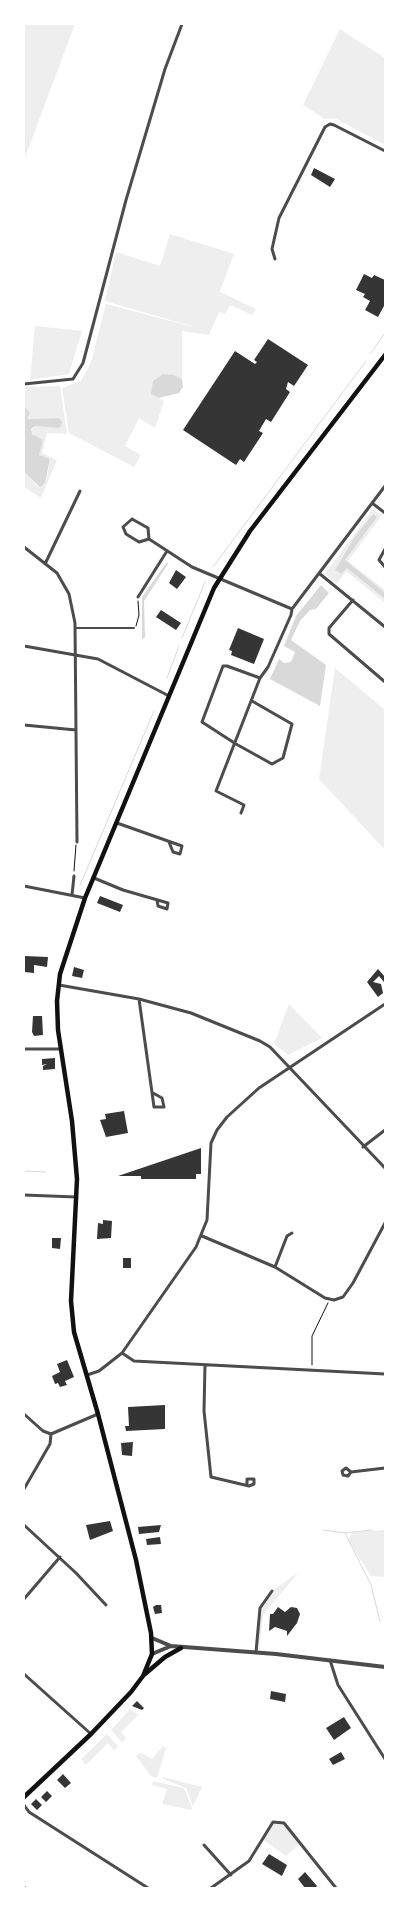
<!DOCTYPE html>
<html>
<head>
<meta charset="utf-8">
<style>
  body { margin:0 }
  #map { position:relative; width:409px; height:1912px; overflow:hidden; background:#fff; font-family:"PT Sans",sans-serif }
  canvas { display:block }
  .frame { position:absolute; inset:0; border:25px solid #fff; pointer-events:none }
</style>
</head>
<body>
<div id="map">
<canvas width="409" height="1912"></canvas>
<div class="frame"></div>
</div>
<script>
const ctx = document.querySelector('canvas').getContext('2d');
ctx.lineJoin = 'round';
function paint(path, color) { ctx.fillStyle = color; ctx.fill(path, 'evenodd'); }
const toPath = rows => new Path2D(rows.map(r => 'M' + r).join(''));
function trace(path, color, width, dash) { ctx.strokeStyle = color; ctx.lineWidth = width; ctx.lineCap = dash ? 'butt' : 'round'; ctx.setLineDash(dash || []); ctx.stroke(path); }
paint(toPath([
  [24,24,75,24,24,160],
  [340,29,385,58,385,145,335,118,325,119,303,105],
  [170,234,234,254,214,307,220,292,256,309,252,315,230,305,225,314,219,312,209,335,182,331,182,379,174,375,151,394,164,401,155,428,139,418,125,446,141,455,134,467,69,433,62,388,81,381,91,362,106,304,201,329,105,301,116,252,160,266],
  [35,326,82,331,69,374,30,380],
  [60,386,67,434,47,433,42,453,57,460,41,498,24,487,24,472,37,485,46,481,50,461,39,455,41,439,34,436,31,431,35,426,58,428,59,418,27,419,30,413,24,406,24,387],
  [373,509,382,515,348,561,385,590,385,603,346,571,337,584,325,574],
  [335,668,385,710,385,850,319,779],
  [289,1004,322,1038,288,1055,274,1044],
  [385,1530,385,1577,371,1576,348,1540,353,1532],
  [299,1572,263,1615,259,1653,256,1652,260,1608,272,1591],
  [130,1709,138,1715,121,1732,126,1738,122,1742,111,1730],
  [107,1734,118,1746,114,1750,108,1743,86,1765,81,1759],
  [163,1746,166,1748,157,1778,151,1776,136,1756,141,1753,152,1759],
  [163,1777,202,1787,193,1806,186,1788,163,1779],
  [153,1781,184,1788,192,1808,191,1810,162,1804,167,1789,152,1785],
  [273,1822,284,1823,300,1844,286,1856,263,1840]
]), '#eee');
paint(toPath([
  [163,374,174,375,182,379,183,387,179,393,159,398,151,394,153,381],
  [24,406,30,413,27,419,59,418,62,422,61,426,58,428,35,426,31,429,32,434,43,440,39,455,50,459,45,483,40,487,24,472],
  [373,514,377,517,345,560,385,593,385,599,347,568,341,574,335,570,354,538],
  [167,562,168,564,144,601,145,637,142,640,142,597],
  [321,585,329,593,316,609,310,610,300,621,291,640,326,665,320,706,270,679,279,659,284,663,291,662,295,652,284,646,296,616]
]), '#d9d9d9');
trace(toPath([
  [371,353,385,333],
  [213,567,366,361],
  [182,638,205,582],
  [167,678,179,646],
  [80,885,154,711],
  [24,1171,46,1172],
  [323,1530,345,1533,372,1530],
  [345,1533,371,1585,380,1621]
]), '#d9d9d9', 1);
paint(toPath([
  [314,168,335,179,330,187,311,175],
  [364,274,372,278,374,275,385,280,385,304,378,317,365,310,370,301,363,297,365,294,356,290],
  [268,339,308,365,294,386,288,382,286,389,290,392,271,422,266,419,259,431,263,433,244,462,240,459,236,465,183,430,235,351,255,364,257,362,254,360],
  [176,570,186,577,177,589,169,583],
  [161,610,181,623,176,630,156,617],
  [238,628,264,639,254,664,231,655,232,651,229,650],
  [100,896,123,905,120,912,97,903],
  [24,956,48,957,47,967,34,965,34,973,24,972],
  [74,967,84,970,82,978,72,976],
  [378,969,385,977,384,982,379,976,373,982,381,984,383,993,378,997,367,982],
  [33,1016,42,1016,43,1035,34,1036,32,1032],
  [55,1058,55,1069,43,1070,43,1066,47,1064,42,1065,42,1059],
  [124,1111,128,1133,106,1137,100,1120,106,1119,105,1114],
  [201,1148,201,1174,196,1174,196,1179,141,1179,141,1176,118,1176],
  [103,1220,112,1221,111,1238,97,1239,98,1223,103,1224],
  [52,1238,61,1238,60,1249,52,1248],
  [123,1258,131,1258,131,1268,123,1268],
  [67,1360,74,1377,65,1381,67,1385,60,1387,58,1383,55,1384,52,1376,60,1372,57,1364],
  [165,1405,165,1429,126,1431,125,1426,129,1426,128,1407],
  [133,1442,132,1456,122,1455,121,1443],
  [110,1521,113,1531,90,1540,86,1525],
  [161,1525,159,1532,139,1534,138,1527],
  [160,1537,161,1544,147,1545,146,1539],
  [156,1605,161,1605,162,1613,155,1614,153,1607],
  [278,1607,285,1612,291,1607,297,1608,300,1614,297,1623,287,1636,287,1631,275,1627,269,1631,270,1614,273,1614],
  [271,1691,286,1694,285,1702,270,1699],
  [137,1701,144,1708,142,1710,132,1706],
  [344,1717,351,1728,334,1740,326,1728],
  [341,1752,345,1759,333,1765,329,1759],
  [63,1774,71,1783,65,1788,57,1780],
  [47,1791,52,1796,46,1802,41,1797],
  [36,1799,42,1805,37,1810,31,1804],
  [269,1854,287,1865,282,1876,262,1864],
  [305,1872,317,1886,315,1888,305,1888,298,1879]
]), '#353535');
trace(toPath([
  [136,626,139,615,138,601],
  [74,871,76,845],
  [312,1365,312,1336,328,1303]
]), '#111', 1);
trace(toPath([
  [76,628,134,628]
]), '#4c4c4c', 2);
trace(toPath([
  [275,259,272,249,279,218,325,127,330,124,334,125,385,151],
  [24,384,73,379,83,363,126,200,165,69,182,24],
  [372,503,385,513],
  [132,519,148,528,149,539,139,542,126,534,123,527,132,519],
  [149,539,192,567,292,609],
  [24,547,57,573,69,594,75,623,77,842],
  [385,549,379,560,385,567],
  [45,564,80,491],
  [320,574,385,627],
  [138,597,167,551],
  [353,600,329,628,329,634,385,682],
  [292,609,385,486],
  [24,646,98,659,169,696],
  [252,701,292,724,283,758,272,764,236,744,202,722,223,666,227,666,260,678],
  [24,725,76,730],
  [241,813,244,805,216,791,260,678,268,667,291,615,292,609],
  [117,823,182,846,180,854,173,852,169,842],
  [94,878,123,890,168,903,167,909,158,906,157,900],
  [24,886,85,898],
  [72,895,74,876],
  [59,985,139,999,191,1013,260,1041,270,1047,385,1168],
  [139,999,154,1107,164,1107,162,1098,153,1093],
  [24,1049,61,1049],
  [363,1147,385,1130],
  [24,1195,76,1197],
  [202,1236,275,1267,325,1298,334,1300,343,1297,353,1283,385,1223],
  [275,1267,287,1236,292,1233],
  [122,1353,134,1361,385,1374],
  [205,1365,204,1411,211,1477,249,1486,254,1484,254,1479,247,1479,247,1484],
  [87,1375,99,1371,122,1353,196,1247,207,1220,211,1143,217,1130,227,1117,259,1088,385,1004],
  [24,1414,43,1431,51,1434],
  [51,1434,98,1414],
  [351,1472,346,1468,342,1471,343,1475,348,1476,351,1472,385,1468],
  [24,1489,50,1444,51,1434],
  [24,1525,76,1573,106,1605],
  [24,1599,60,1557],
  [256,1652,260,1608,272,1591],
  [330,1660,338,1685,385,1759],
  [24,1674,91,1734],
  [24,1805,29,1812,148,1888],
  [204,1845,231,1875],
  [24,1887,25,1888],
  [211,1888,249,1861,273,1822,284,1823,336,1888]
]), '#4c4c4c', 3);
trace(toPath([
  [152,1638,171,1646],
  [152,1654,171,1646,276,1654,385,1667]
]), '#4c4c4c', 4);
trace(toPath([
  [145,1674,165,1657,181,1648],
  [24,1797,91,1734,131,1692,143,1676,152,1654,151,1633,136,1560,98,1414,74,1332,71,1301,77,1179,72,1121,58,1030,57,1001,60,974,85,898,214,588,250,531,385,355]
]), '#111', 4.5);
</script>
</body>
</html>
